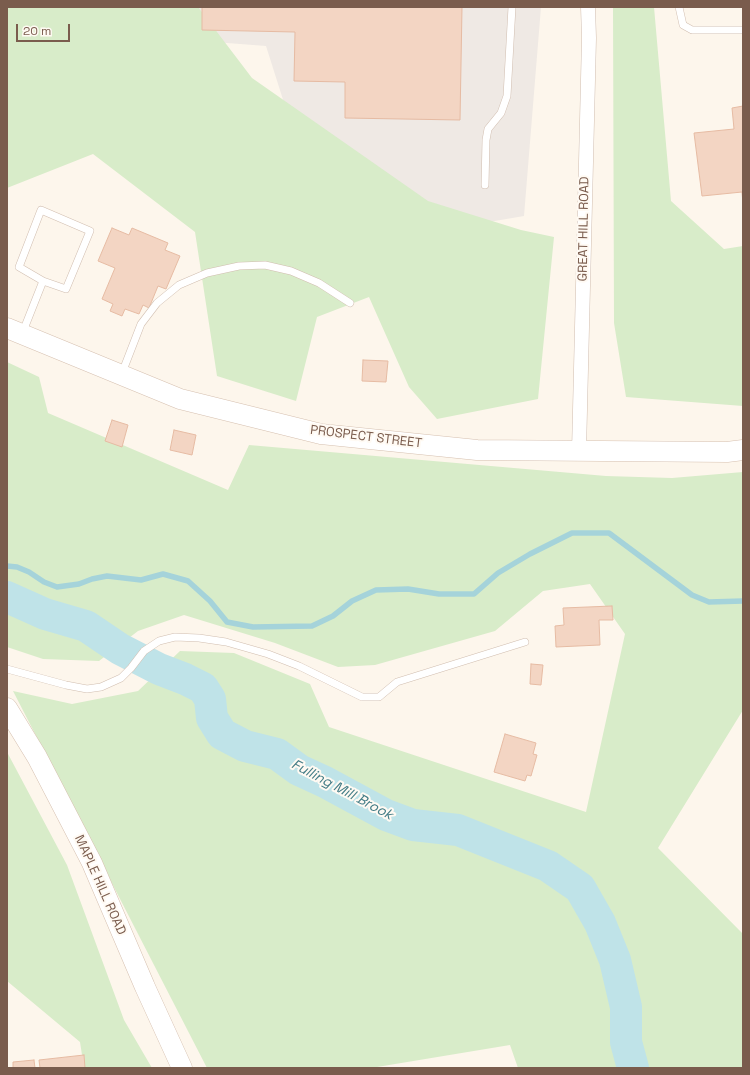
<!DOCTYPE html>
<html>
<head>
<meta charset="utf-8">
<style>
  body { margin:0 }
  #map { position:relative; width:750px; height:1075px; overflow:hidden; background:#fdf6ec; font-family:"Space Grotesk",sans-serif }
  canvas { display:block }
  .frame { position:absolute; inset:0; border:8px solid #7a5c4d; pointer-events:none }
  .scale { position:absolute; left:16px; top:24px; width:54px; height:18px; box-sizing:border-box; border:2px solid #7a5c4d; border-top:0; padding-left:5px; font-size:12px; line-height:14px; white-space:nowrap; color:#7a5c4d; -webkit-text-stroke:3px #fffaf3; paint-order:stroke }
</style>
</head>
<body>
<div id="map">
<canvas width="750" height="1075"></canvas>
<div class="frame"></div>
<div class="scale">20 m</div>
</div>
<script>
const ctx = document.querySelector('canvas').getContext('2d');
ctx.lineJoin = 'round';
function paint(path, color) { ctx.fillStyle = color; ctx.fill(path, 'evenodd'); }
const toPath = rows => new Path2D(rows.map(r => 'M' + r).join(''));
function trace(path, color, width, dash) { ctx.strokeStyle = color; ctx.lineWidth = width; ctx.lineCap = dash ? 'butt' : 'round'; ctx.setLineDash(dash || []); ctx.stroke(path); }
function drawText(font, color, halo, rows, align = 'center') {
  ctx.font = font + ' "Space Grotesk",sans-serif'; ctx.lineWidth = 4; ctx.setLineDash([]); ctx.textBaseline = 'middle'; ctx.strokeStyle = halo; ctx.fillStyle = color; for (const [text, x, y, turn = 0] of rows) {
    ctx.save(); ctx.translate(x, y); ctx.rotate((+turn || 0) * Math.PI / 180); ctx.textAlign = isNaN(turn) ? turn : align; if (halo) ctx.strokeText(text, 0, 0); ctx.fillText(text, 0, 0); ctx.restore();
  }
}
paint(toPath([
  [175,7,541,7,524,216,436,231,292,128,266,46,175,39]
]), '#efe9e4');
paint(toPath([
  [7,7,198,7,252,78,428,201,521,230,554,237,538,399,437,419,409,387,369,297,317,317,296,401,217,376,195,232,93,154,7,188],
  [613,7,654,7,671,201,724,249,743,246,743,406,626,397,614,323],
  [7,362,39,377,48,413,228,490,249,445,606,476,672,478,743,472,743,710,658,848,743,934,743,1068,518,1068,510,1045,371,1068,207,1068,13,691,72,704,138,691,180,651,234,653,310,684,329,727,586,812,625,634,590,584,543,591,495,631,375,665,338,667,275,643,184,615,138,631,99,661,43,659,7,647],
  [7,752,67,865,124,1020,152,1068,84,1068,80,1042,7,981]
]), '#d8ecc9');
trace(toPath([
  [7,566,17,567,29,572,44,582,57,587,79,584,92,579,107,576,141,580,163,574,188,581,210,601,227,622,253,627,312,626,333,616,352,601,376,590,408,589,439,594,474,594,498,573,530,554,572,533,609,533,692,595,709,602,743,601]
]), '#a5d3da', 5.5);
trace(toPath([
  [7,597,45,614,86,626,120,649,159,669,185,679,203,688,210,699,212,718,222,734,245,746,277,754,299,770,325,782,386,815,413,825,458,830,548,866,580,888,600,923,615,960,626,1007,626,1042,633,1068]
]), '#bfe3e8', 32);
const building = toPath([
  [202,7,462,7,460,120,345,118,345,82,294,81,295,32,202,30,202,7],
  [743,106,743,204,742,192,702,196,694,133,734,129,732,108,743,106],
  [112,228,129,235,132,228,168,243,165,250,180,256,166,289,158,286,149,308,143,305,139,314,125,309,122,316,110,311,113,304,102,299,115,268,98,261,112,228],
  [363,360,388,361,386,382,362,381,363,360],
  [112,420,128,425,122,447,105,441,112,420],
  [174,430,196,435,192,455,170,450,174,430],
  [612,606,613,620,599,620,600,645,556,647,555,626,564,625,563,608,612,606],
  [531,664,543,665,541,685,530,684,531,664],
  [505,734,536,743,533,754,537,755,531,776,527,775,525,781,494,772,505,734],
  [84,1055,85,1068,40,1068,39,1060,84,1055],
  [34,1060,35,1068,13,1068,13,1062,34,1060]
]);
paint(building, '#f3d5c3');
trace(building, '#e6bba3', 1);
const lane = toPath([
  [679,7,683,25,692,30,743,30],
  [485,185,486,140,488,129,501,113,507,96,512,7],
  [22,334,43,281,19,267,41,210,90,231,66,289,43,281],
  [122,373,141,324,157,303,179,285,207,273,239,266,265,265,291,271,319,283,350,303],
  [7,669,66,685,87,689,101,687,121,678,131,668,144,651,159,641,175,637,199,638,226,642,268,654,299,666,362,697,379,697,397,682,525,642]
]);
const street = toPath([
  [579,451,589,38,588,7]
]);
const secondary = toPath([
  [7,328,180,399,321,434,477,450,727,452,743,450],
  [7,708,37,757,92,863,145,987,182,1068]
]);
trace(lane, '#d1beb0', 8);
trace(street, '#d1beb0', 15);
trace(secondary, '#d6c0b0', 21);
trace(lane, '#fff', 7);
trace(street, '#fff', 14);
trace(secondary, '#fff', 20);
drawText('13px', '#7a5c4d', '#fffaf3', [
  ["GREAT HILL ROAD",584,229,-89],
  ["PROSPECT STREET",366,437,7],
  ["MAPLE HILL ROAD",100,885,66]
]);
drawText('italic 14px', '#437c86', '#fffaf3', [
  ["Fulling Mill Brook",342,790,28]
]);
</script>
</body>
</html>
